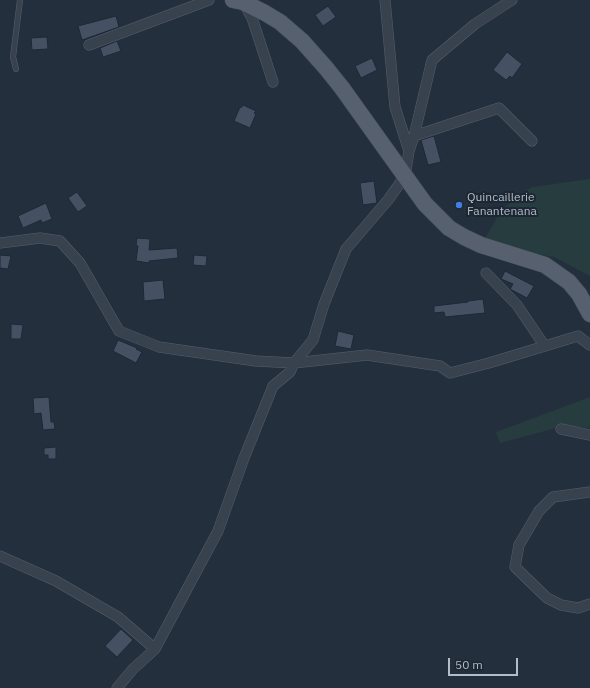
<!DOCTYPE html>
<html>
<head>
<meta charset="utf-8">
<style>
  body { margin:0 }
  #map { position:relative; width:590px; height:688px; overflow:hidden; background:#242f3e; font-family:"IBM Plex Sans",sans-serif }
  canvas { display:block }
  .scale { position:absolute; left:448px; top:658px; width:70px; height:18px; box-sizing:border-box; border:2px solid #b4bcc9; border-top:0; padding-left:5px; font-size:12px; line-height:14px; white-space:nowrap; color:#b4bcc9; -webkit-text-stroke:3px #1d2633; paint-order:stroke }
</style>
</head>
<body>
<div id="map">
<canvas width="590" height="688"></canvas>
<div class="scale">50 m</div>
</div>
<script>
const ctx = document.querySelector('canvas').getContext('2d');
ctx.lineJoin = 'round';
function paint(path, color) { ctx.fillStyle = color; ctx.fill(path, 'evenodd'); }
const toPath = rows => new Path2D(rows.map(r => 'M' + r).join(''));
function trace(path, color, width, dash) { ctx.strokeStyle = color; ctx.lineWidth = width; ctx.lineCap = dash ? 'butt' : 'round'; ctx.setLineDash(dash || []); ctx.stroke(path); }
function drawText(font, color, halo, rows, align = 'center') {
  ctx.font = font + ' "IBM Plex Sans",sans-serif'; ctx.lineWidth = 4; ctx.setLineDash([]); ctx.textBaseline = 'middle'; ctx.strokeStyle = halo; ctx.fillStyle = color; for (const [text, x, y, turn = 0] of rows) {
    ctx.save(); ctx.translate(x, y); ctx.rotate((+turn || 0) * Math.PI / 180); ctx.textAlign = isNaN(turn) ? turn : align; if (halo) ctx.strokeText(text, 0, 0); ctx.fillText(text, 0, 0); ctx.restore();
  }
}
paint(toPath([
  [590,179,590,276,554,257,481,245,502,209,532,187],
  [590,397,590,428,564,426,500,443,496,432]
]), '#263c3f');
const building = toPath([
  [328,6,336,17,323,26,315,15,328,6],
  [116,16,119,27,82,40,78,26,116,16],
  [47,37,48,49,32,50,31,38,47,37],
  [117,41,121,51,103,57,100,48,117,41],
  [507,52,522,64,512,78,510,76,506,80,493,70,507,52],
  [372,58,377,70,361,78,355,66,372,58],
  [243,105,256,111,254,113,256,114,250,128,234,121,240,107,241,108,243,105],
  [434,136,441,162,428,165,421,140,434,136],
  [374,181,377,203,363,205,360,183,374,181],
  [77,192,87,206,78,212,68,198,77,192],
  [46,203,52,219,42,223,41,220,23,228,18,216,46,203],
  [137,238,150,239,149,250,177,248,178,258,149,261,149,263,136,261,138,246,136,245,137,238],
  [0,255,11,256,8,269,0,268,0,255],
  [194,255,207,256,206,266,193,265,194,255],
  [505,271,534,286,527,298,510,289,513,284,501,279,505,271],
  [163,280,165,299,144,301,143,282,163,280],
  [483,299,485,313,445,317,444,312,434,313,434,306,468,302,468,301,483,299],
  [11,324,23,325,21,339,11,339,11,324],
  [338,331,354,335,351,349,335,346,338,331],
  [118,340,137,348,136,349,142,352,136,363,113,351,118,340],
  [49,397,51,422,54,422,55,429,43,430,41,413,34,414,33,398,49,397],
  [56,447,56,459,48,459,48,455,44,455,44,448,56,447],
  [121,629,133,640,117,657,105,646,121,629]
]);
paint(building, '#455162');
trace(building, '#1f2835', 1);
const lane = toPath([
  [16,69,13,57,20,0]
]);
const street = toPath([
  [243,2,252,18,273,82],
  [89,45,209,0],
  [414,136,499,108,532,141],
  [409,151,414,136,432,60,475,24,512,0],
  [0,243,40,238,60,241,80,263,119,331,159,347,256,361,294,363,367,355,440,366,450,373,489,363,578,336,590,345],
  [486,273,517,305,544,345],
  [561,429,590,435],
  [590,492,553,497,539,511,519,545,515,567,547,598,561,605,578,608,590,604],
  [0,556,56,581,118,617,155,649],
  [117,688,133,669,155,649,218,531,244,458,273,386,290,372,294,363,313,340,324,304,346,249,388,200,405,176,409,151,395,107,385,0]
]);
const primary = toPath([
  [233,0,243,2,265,13,280,22,302,41,326,68,342,88,425,204,449,228,464,237,481,245,545,265,569,282,579,294,590,314]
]);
trace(lane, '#565f6c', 6);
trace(street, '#565f6c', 11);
trace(primary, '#414a57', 17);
trace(lane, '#38414e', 5);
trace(street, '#38414e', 10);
trace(primary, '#56606e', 16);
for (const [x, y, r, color] of [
  [459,205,4,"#3f7fe0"]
]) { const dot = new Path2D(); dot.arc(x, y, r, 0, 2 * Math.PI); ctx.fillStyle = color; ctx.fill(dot); trace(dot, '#1d2633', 1.5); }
drawText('12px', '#b4bcc9', '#1d2633', [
  ["Quincaillerie",467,198],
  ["Fanantenana",467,212]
], 'left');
</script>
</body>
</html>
